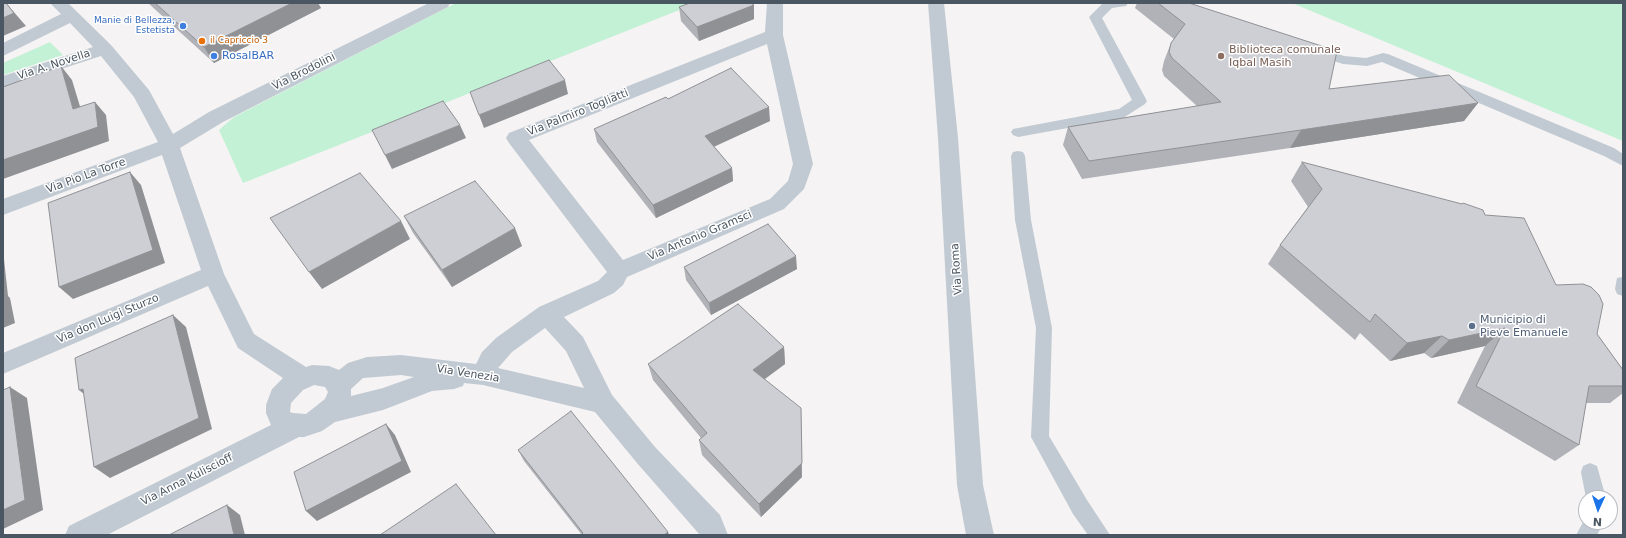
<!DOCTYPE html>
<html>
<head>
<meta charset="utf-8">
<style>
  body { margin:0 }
  #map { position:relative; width:1626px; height:538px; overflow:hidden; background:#f5f3f3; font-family:"DejaVu Sans",sans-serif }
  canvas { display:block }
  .frame { position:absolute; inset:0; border:4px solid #4a5661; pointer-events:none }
  .north { position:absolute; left:1578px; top:490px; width:40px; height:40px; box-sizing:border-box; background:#fff; border:1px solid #b7bbc0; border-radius:50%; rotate:183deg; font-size:11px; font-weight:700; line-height:16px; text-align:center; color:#4a5661 }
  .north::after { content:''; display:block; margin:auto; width:14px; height:18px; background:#1a73e8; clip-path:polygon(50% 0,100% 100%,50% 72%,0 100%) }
</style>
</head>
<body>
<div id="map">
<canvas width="1626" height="538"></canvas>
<div class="frame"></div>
<div class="north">N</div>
</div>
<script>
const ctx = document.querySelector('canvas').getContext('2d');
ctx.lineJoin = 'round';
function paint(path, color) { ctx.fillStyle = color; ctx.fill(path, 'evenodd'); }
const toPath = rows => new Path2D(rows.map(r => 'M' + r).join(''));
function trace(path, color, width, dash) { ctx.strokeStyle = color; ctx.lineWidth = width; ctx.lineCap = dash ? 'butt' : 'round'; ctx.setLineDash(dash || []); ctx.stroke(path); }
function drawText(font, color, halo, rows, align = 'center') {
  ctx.font = font + ' "DejaVu Sans",sans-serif'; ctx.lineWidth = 3; ctx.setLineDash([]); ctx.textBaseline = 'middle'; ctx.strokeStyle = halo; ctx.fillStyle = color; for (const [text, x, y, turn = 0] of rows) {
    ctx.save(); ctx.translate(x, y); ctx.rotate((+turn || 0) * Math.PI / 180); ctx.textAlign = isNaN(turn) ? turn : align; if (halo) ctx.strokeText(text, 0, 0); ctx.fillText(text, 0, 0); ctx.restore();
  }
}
paint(toPath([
  [456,3,697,3,243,183,219,130,234,117],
  [1292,3,1623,3,1623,141],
  [50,42,63,55,3,75,3,63]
]), '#c3f1d5');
paint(toPath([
  [1103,3,1128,3,1126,6,1112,8,1102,18,1147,101,1145,104,1123,118,1018,137,1013,135,1011,132,1013,129,1119,109,1132,100,1089,17,1103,3],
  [1317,47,1344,56,1366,58,1383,53,1388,54,1614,148,1623,154,1623,166,1604,156,1382,62,1367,66,1343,64,1312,54,1311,51,1312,48,1317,47],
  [1018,151,1023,152,1025,156,1031,220,1052,328,1049,436,1087,500,1110,535,1088,535,1073,514,1031,437,1036,328,1015,220,1011,156,1013,152,1018,151],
  [1623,277,1623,296,1617,294,1615,289,1617,278,1623,277],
  [1590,463,1597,466,1606,498,1586,498,1581,472,1583,466,1590,463],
  [1586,517,1586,522,1604,522,1597,535,1576,535,1586,517]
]), '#c1cad2');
paint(toPath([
  [50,3,68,3,111,45,149,90,173,134,209,112,429,3,450,3,448,7,223,122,180,148,224,274,254,334,306,367,312,365,329,366,339,370,348,363,367,357,401,355,476,364,482,352,496,338,539,307,598,281,607,272,509,143,506,138,509,133,765,32,767,3,783,3,783,35,813,164,804,189,784,209,627,277,623,285,614,293,564,317,583,337,612,395,655,447,720,515,728,535,700,535,637,463,595,412,483,385,464,383,463,386,454,389,432,391,383,410,335,422,322,431,304,437,299,437,107,535,65,535,69,526,271,425,266,413,266,405,272,389,283,378,238,348,208,286,3,374,3,353,201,270,162,155,3,215,3,199,158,142,134,97,101,56,3,88,3,76,93,47,70,23,3,56,3,43,61,14,50,3],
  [767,44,793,164,788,181,770,199,623,260,529,140,767,44],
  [545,328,566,351,584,388,498,368,512,352,545,328],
  [401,375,414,377,383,388,351,396,351,389,363,378,401,375],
  [314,385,325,387,328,392,325,399,306,414,293,413,290,412,291,403,303,390,314,385]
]), '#c1cad2');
paint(toPath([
  [928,3,944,3,958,138,983,485,994,535,966,535,957,485,938,138,928,3]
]), '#c1cad2');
paint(toPath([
  [148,3,318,3,321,8,214,63],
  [1137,3,1189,3,1329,89,1478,103,1464,121,1290,148,1082,179,1063,145,1068,127,1197,106,1164,76,1162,70,1164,61,1171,43,1174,39,1135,8],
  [754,5,754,19,699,41,681,21,679,7],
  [668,99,770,121,714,146,732,168,733,181,656,218,597,142,594,129],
  [1302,162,1485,215,1556,285,1597,334,1623,370,1623,393,1610,403,1586,403,1579,445,1555,461,1457,403,1485,346,1431,358,1424,353,1390,361,1360,333,1355,340,1268,264,1280,245,1308,207,1291,181],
  [404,216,522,246,452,287,413,233],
  [684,267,797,269,711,315,686,280],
  [784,347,785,364,765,379,802,477,761,517,702,455,699,440,701,438,653,380,648,364],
  [518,450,668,532,669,535,582,535,524,461]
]), '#b0b2b7');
paint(toPath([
  [6,3,26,26,3,36,3,18],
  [292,3,318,3,321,8,214,63,204,47],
  [754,5,754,19,699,41,697,27],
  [61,66,72,80,85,123,73,109],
  [565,80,568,94,484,128,479,115],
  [95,102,106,115,109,141,3,179,3,160],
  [1478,103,1464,121,1290,148,1301,130],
  [769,107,770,121,707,150,705,136],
  [460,125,466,138,392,169,385,155],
  [732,168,733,181,656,218,653,205],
  [130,172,141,185,165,263,73,299,59,287],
  [401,221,410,239,322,289,309,272],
  [515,228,522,246,452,287,442,270],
  [3,250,8,296,10,298,15,323,3,328],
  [796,256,797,269,711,315,709,303],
  [173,315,186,327,212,429,110,478,94,467],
  [1505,328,1485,346,1431,358,1449,340],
  [1442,336,1424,353,1390,361,1407,343],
  [784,347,785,364,755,386,753,370],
  [10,387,27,398,43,510,3,529,3,510],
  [83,389,94,402,79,390],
  [801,408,802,477,761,517,759,504],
  [386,424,395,435,411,472,317,521,306,511],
  [227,505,240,515,245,535,234,535],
  [668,532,669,535,664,535]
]), '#909195');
const building = toPath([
  [3,3,6,3,14,13,3,18,3,3],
  [155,3,292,3,204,47,155,3],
  [690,3,751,3,754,5,697,27,679,7,690,3],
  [1158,3,1189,3,1337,51,1329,89,1449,75,1478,103,1301,130,1089,161,1068,127,1221,102,1172,58,1169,52,1171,43,1185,24,1158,3],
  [549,60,565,80,479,115,470,92,549,60],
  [61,66,73,109,95,102,98,127,3,160,3,87,61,66],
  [731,68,769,107,705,136,732,168,653,205,594,129,666,97,668,99,731,68],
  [443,101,460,125,385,155,372,130,443,101],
  [1302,162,1462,204,1463,203,1483,210,1485,215,1524,218,1556,285,1583,284,1591,287,1599,295,1603,304,1597,334,1623,370,1623,386,1589,386,1579,445,1476,386,1505,328,1449,340,1442,336,1407,343,1375,314,1370,322,1280,245,1322,189,1302,162],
  [130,172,153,250,59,287,48,203,130,172],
  [360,173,401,221,309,272,270,218,360,173],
  [475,181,515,228,442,270,404,216,475,181],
  [768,224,796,256,709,303,684,267,768,224],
  [738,304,784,347,753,370,801,408,802,463,759,504,699,440,707,433,648,364,738,304],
  [173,315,199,418,94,467,83,389,79,390,75,358,173,315],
  [10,387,25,500,3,510,3,390,10,387],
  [571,411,668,532,664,535,583,535,582,534,583,533,518,450,571,411],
  [386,424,402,461,306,511,294,472,386,424],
  [456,484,496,535,380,535,456,484],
  [227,505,234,535,169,535,227,505]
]);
paint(building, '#cdcfd5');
trace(building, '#909195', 1);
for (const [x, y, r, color] of [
  [183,26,4,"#3f7fe0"],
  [202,41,4,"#e8710a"],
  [214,56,4,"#3f7fe0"],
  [1221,56,4,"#8d6e63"],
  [1472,326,4,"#5c6f8a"]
]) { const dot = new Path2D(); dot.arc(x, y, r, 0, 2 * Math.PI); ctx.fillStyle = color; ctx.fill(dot); trace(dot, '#fff', 1.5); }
drawText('9px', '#366cbe', '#fff', [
  ["Manie di Bellezza,",175,21],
  ["Estetista",175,31]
], 'right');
drawText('9px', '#c56008', '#fff', [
  ["il Capriccio 3",210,41]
], 'left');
drawText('11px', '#785e54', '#fff', [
  ["Biblioteca comunale",1229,50],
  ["Iqbal Masih",1229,63]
], 'left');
drawText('11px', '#366cbe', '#fff', [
  ["RosalBAR",222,56]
], 'left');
drawText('11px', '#4a5661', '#fff', [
  ["Via A. Novella",54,65,-18],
  ["Via Brodolini",304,72,-27],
  ["Via Palmiro Togliatti",578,113,-22],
  ["Via Pio La Torre",86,176,-20],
  ["Via Antonio Gramsci",700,236,-23],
  ["Via Roma",957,269,-94],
  ["Via don Luigi Sturzo",108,319,-23],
  ["Via Venezia",468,374,9],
  ["Via Anna Kuliscioff",187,480,-27]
]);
drawText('11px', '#4e5e75', '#fff', [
  ["Municipio di",1480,320],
  ["Pieve Emanuele",1480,333]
], 'left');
</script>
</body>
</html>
